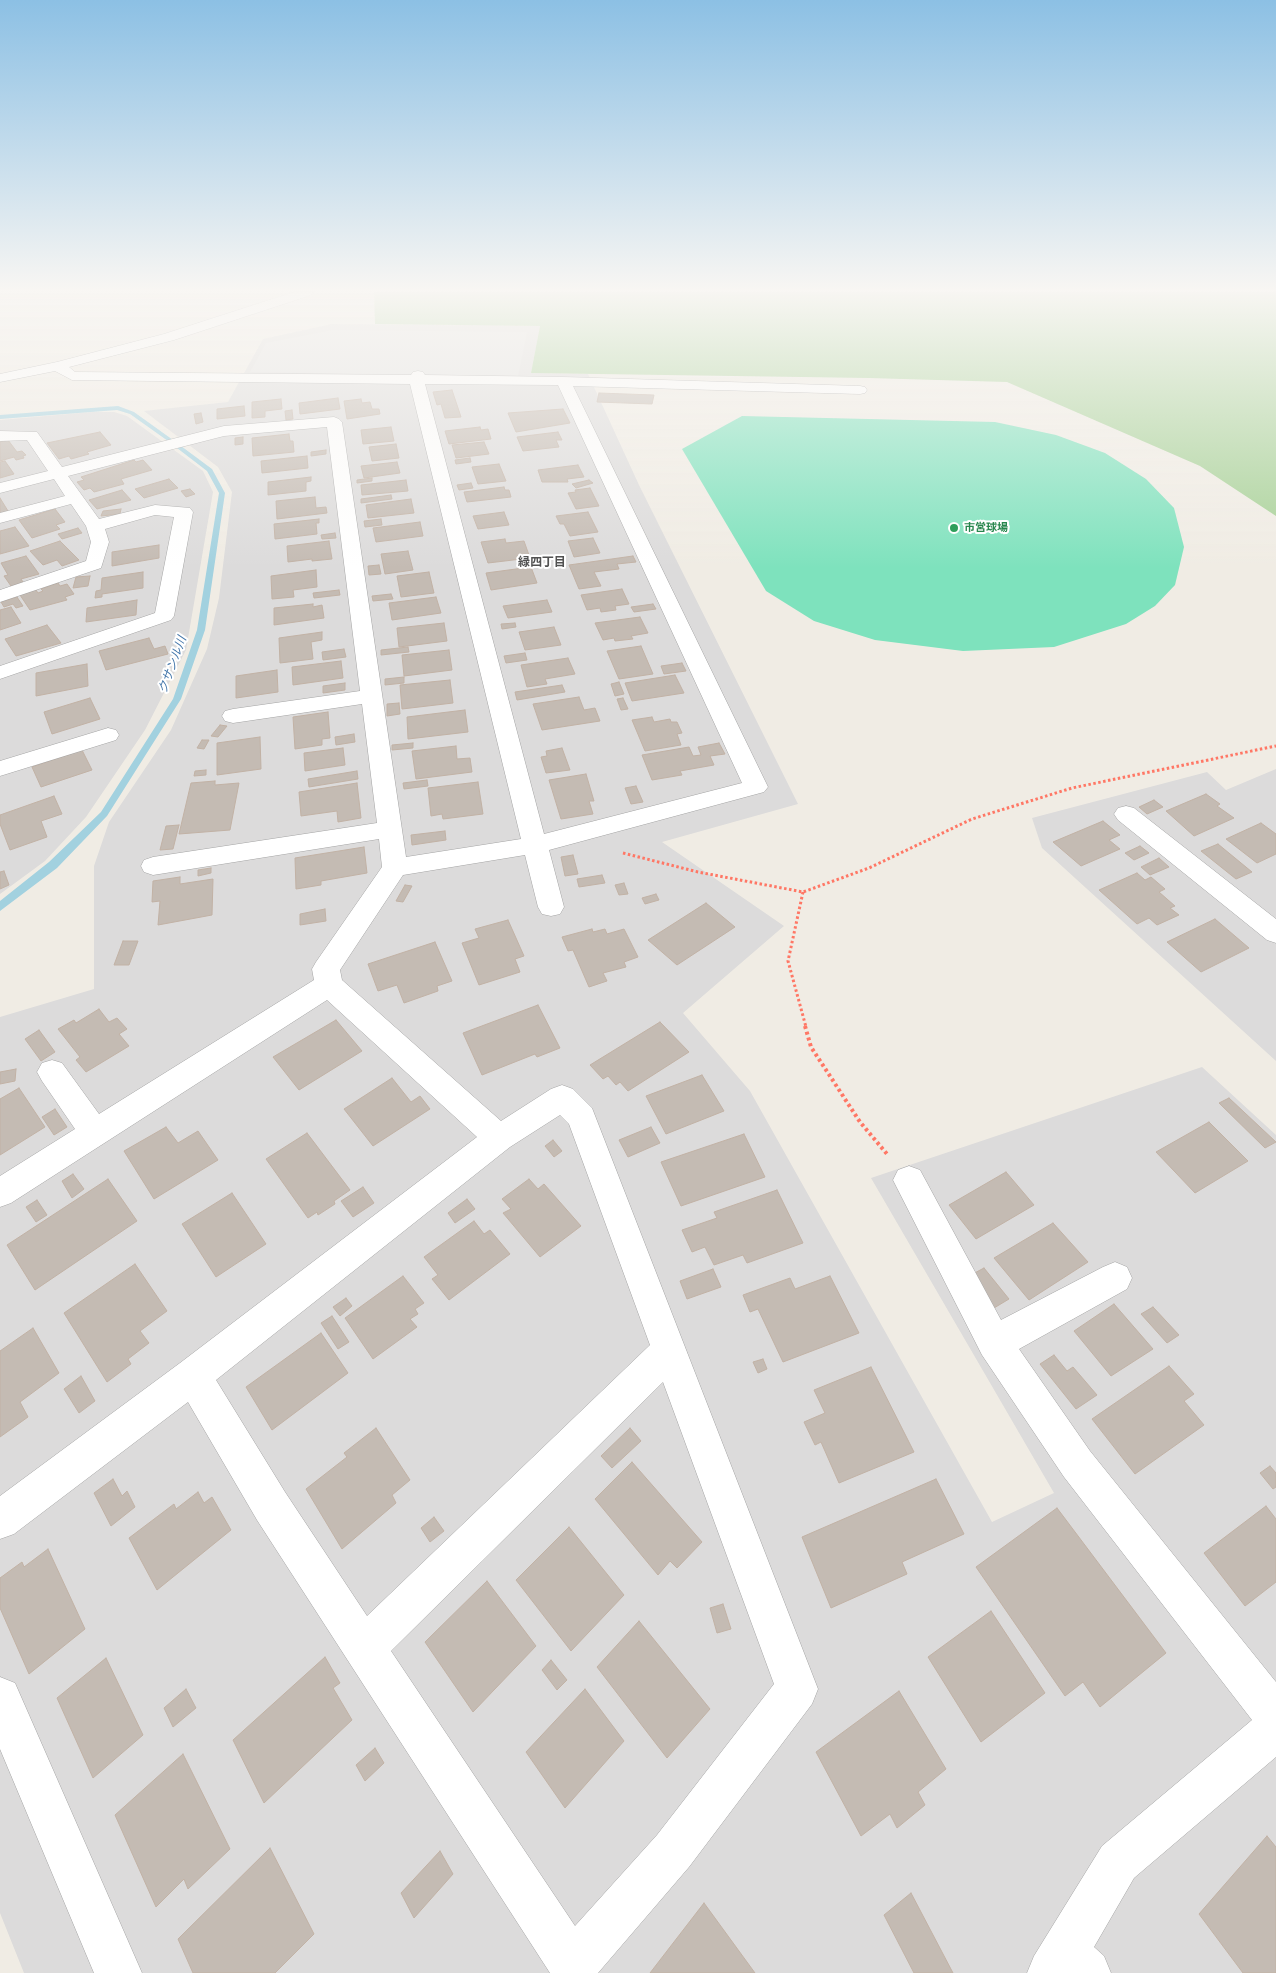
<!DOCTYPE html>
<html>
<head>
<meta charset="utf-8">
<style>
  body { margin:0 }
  canvas { display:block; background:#f0ece4 }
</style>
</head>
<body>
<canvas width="1276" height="1973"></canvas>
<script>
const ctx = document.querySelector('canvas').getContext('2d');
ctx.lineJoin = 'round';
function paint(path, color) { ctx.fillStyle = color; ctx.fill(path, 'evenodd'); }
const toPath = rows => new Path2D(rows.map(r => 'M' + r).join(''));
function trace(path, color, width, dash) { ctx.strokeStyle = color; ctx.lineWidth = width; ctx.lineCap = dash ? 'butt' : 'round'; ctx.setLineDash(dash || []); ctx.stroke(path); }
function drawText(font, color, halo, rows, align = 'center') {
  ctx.font = font + ' "Varela Round","Noto Sans JP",sans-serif'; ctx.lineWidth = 4; ctx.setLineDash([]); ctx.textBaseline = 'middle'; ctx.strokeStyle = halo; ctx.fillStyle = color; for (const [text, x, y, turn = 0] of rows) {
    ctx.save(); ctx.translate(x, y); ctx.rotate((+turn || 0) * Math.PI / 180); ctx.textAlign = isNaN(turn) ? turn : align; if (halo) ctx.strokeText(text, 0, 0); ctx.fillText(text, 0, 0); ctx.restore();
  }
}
paint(toPath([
  [332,324,540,326,531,373,588,374,639,485,798,804,662,842,784,926,683,1013,750,1091,992,1522,1054,1493,871,1178,1202,1067,1276,1135,1276,1973,24,1973,0,1913,0,1017,94,989,94,866,109,822,171,730,207,649,219,598,232,492,218,467,144,411,228,402,263,339],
  [92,412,114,412,127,416,203,471,213,492,186,650,145,730,86,817,45,861,0,894,0,420],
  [1276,769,1276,1061,1042,848,1032,818,1207,772,1226,790]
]), '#dcdbdb');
paint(toPath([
  [374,292,1276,292,1276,516,1200,466,1007,382,868,378,531,373,540,326,375,324]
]), '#a7d197');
paint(toPath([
  [742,416,995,422,1056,435,1105,453,1146,479,1174,508,1184,547,1175,585,1155,606,1126,624,1054,647,963,651,875,640,814,621,766,591,682,449]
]), '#7ee2bd');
paint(toPath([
  [333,330,527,332,518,376,250,372,266,343]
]), '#e2e2e2');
paint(toPath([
  [118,406,134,412,173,440,168,441,130,414,117,410,0,419,0,415,118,406],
  [177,446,181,446,212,469,225,493,205,630,181,699,107,816,57,868,0,911,0,901,49,862,101,812,173,699,197,630,219,493,207,471,177,448,177,446]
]), '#a2d1df');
const building = toPath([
  [452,390,461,417,445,418,441,404,437,405,433,392,452,390],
  [599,393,654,395,652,404,597,402,599,393],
  [338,398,340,409,300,414,299,403,338,398],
  [281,399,282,409,265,411,265,417,252,418,252,402,281,399],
  [361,399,362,403,370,402,372,409,379,409,380,414,347,419,344,401,361,399],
  [244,406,245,416,217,419,217,409,244,406],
  [563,409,570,423,516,432,508,413,563,409],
  [292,410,293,419,286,420,285,411,292,410],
  [201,413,203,422,196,424,194,414,201,413],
  [391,427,394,441,363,444,361,430,391,427],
  [480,427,481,430,488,429,491,439,449,444,445,431,480,427],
  [100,432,111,445,87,452,89,454,71,459,69,456,59,459,47,443,100,432],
  [558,432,562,440,556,440,559,447,523,451,517,437,558,432],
  [289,434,290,441,293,441,294,452,253,456,252,438,289,434],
  [243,437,243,444,235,445,235,438,243,437],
  [8,440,17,452,22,451,26,455,23,456,24,458,16,460,14,457,0,461,0,442,8,440],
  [484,442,489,454,456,458,452,445,484,442],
  [396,444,399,458,372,461,369,447,396,444],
  [326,450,326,454,311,456,311,452,326,450],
  [307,456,308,468,262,473,261,461,307,456],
  [470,458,471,462,456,464,455,460,470,458],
  [134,460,136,462,143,460,152,470,121,479,124,484,94,492,90,488,84,490,77,482,84,480,81,477,134,460],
  [5,461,14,474,0,478,0,462,5,461],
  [397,462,400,473,364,478,361,466,397,462],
  [499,464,506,481,478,484,472,467,499,464],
  [578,465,584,477,567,479,568,482,542,482,538,470,578,465],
  [311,477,311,481,306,482,306,491,268,495,268,482,311,477],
  [372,478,372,481,357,483,357,480,372,478],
  [169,479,178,488,144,498,135,489,169,479],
  [406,480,408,491,362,495,361,485,406,480],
  [589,480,593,483,576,488,572,484,589,480],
  [471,483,473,488,459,490,457,485,471,483],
  [504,487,505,490,509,490,511,497,467,502,464,492,504,487],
  [590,488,599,506,576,509,568,493,576,492,575,490,590,488],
  [190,489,195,494,186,497,181,491,190,489],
  [122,490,131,500,97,509,89,500,122,490],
  [391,495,392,499,361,503,361,499,391,495],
  [315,497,316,508,326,507,327,513,277,519,276,501,315,497],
  [0,498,8,511,0,513,0,498],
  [411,499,414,513,368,518,366,505,411,499],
  [55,509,65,522,56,525,60,529,32,538,19,520,55,509],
  [121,509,120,514,101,516,103,511,121,509],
  [504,512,509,525,478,529,473,516,504,512],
  [588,512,598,532,570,536,564,524,560,524,556,516,588,512],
  [319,519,319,523,316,523,317,534,275,539,274,524,319,519],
  [381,519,382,525,365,527,364,521,381,519],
  [420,522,423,536,376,542,373,528,420,522],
  [15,527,29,546,0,554,0,531,15,527],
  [78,528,82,533,62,539,58,534,78,528],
  [335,533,336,538,322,539,321,535,335,533],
  [593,538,600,553,574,557,568,541,593,538],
  [505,539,506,543,524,541,530,558,488,563,481,542,505,539],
  [60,541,79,560,62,566,57,560,43,565,30,551,60,541],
  [329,541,332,559,312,561,312,559,288,562,287,546,329,541],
  [159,545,159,558,112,566,112,552,159,545],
  [408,551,413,570,385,574,381,554,408,551],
  [26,556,39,574,21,579,23,582,11,586,4,576,8,575,1,563,26,556],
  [633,556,636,562,617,564,619,569,594,572,601,586,579,589,569,565,633,556],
  [379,565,381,574,369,575,368,566,379,565],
  [531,567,537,583,491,590,486,573,531,567],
  [316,570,317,587,293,590,294,597,272,599,271,576,316,570],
  [143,572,143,588,102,594,102,597,95,598,96,591,101,590,102,578,143,572],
  [429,572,434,593,401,597,397,576,429,572],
  [90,576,88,586,73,588,76,577,90,576],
  [58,583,60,586,67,584,74,594,65,597,67,600,30,610,20,595,36,590,38,593,43,591,41,589,58,583],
  [622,589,629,604,615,606,616,610,601,612,600,608,587,610,581,595,622,589],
  [339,590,340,595,314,598,313,593,339,590],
  [391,594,393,599,373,601,372,596,391,594],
  [17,597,23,606,16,608,13,604,4,607,1,602,17,597],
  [436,597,441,613,392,620,389,603,436,597],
  [137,600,136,615,86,622,87,608,137,600],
  [547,600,552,612,508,618,503,606,547,600],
  [313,604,313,607,322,605,324,618,274,625,274,608,313,604],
  [653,604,656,609,634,612,631,607,653,604],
  [11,607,21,623,0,630,0,610,11,607],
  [640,617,648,633,631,636,633,639,615,641,614,638,603,640,595,623,640,617],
  [444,623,447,641,399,647,397,628,444,623],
  [515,623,516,627,502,629,501,624,515,623],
  [47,625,61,643,16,656,5,639,47,625],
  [554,627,561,645,525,650,519,632,554,627],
  [322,632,322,640,311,642,313,659,280,663,279,638,322,632],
  [149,638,154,649,165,646,168,654,106,670,99,651,149,638],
  [641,646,653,674,619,679,607,651,641,646],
  [408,647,409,652,381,655,381,650,408,647],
  [344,649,346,657,323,660,322,652,344,649],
  [449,650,452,670,404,676,402,655,449,650],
  [525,653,527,660,506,663,504,656,525,653],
  [568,658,575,674,545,679,547,684,527,687,521,665,568,658],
  [341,661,343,678,293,685,292,667,341,661],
  [682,663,686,671,664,674,661,666,682,663],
  [87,664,88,686,36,696,36,673,87,664],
  [277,670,278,692,236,698,236,676,277,670],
  [675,675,684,693,632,701,625,683,675,675],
  [404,677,404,683,385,685,385,679,404,677],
  [450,680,453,703,402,709,400,685,450,680],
  [619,682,624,694,615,696,611,684,619,682],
  [345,683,345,690,323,693,323,686,345,683],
  [562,685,565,692,517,700,515,692,562,685],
  [579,697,584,710,595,708,600,721,542,730,533,704,579,697],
  [90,698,100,719,52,734,44,712,90,698],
  [623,698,628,709,621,710,617,699,623,698],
  [399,703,400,714,387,716,387,704,399,703],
  [465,710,468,732,408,739,407,717,465,710],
  [328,712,330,738,322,739,322,745,295,749,293,717,328,712],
  [652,717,654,722,670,719,671,722,677,722,682,733,677,734,681,745,645,751,632,720,652,717],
  [220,725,227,726,218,737,211,736,220,725],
  [354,734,355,742,336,745,335,737,354,734],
  [260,737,261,769,217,775,217,743,260,737],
  [202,740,209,740,204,749,197,748,202,740],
  [413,743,413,748,392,750,392,745,413,743],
  [719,743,725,754,710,756,714,765,680,771,682,775,652,780,642,755,689,747,693,756,701,755,698,747,719,743],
  [456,746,457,759,470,758,472,772,416,779,412,751,456,746],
  [343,748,345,765,305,771,304,753,343,748],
  [562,748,570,770,546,773,541,757,547,756,546,751,562,748],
  [82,750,92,770,41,787,32,767,82,750],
  [206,770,206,775,194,776,195,771,206,770],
  [357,771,358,779,309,787,308,779,357,771],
  [586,774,594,801,589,801,593,814,561,819,549,780,586,774],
  [427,780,428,786,404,789,403,783,427,780],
  [215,781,215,785,239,783,230,830,179,834,191,783,215,781],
  [478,782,483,814,443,819,442,814,431,816,428,788,478,782],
  [357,783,361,818,338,822,337,811,301,816,299,792,357,783],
  [636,786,643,802,631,804,625,788,636,786],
  [1206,794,1220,804,1217,806,1234,818,1194,836,1166,811,1206,794],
  [54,796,62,814,41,821,47,837,10,850,0,824,0,815,54,796],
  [1154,800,1163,807,1147,814,1139,807,1154,800],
  [1103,821,1120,835,1109,840,1120,849,1081,866,1053,842,1103,821],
  [1261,823,1276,834,1276,854,1257,863,1226,839,1261,823],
  [179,825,173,849,160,850,166,826,179,825],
  [445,831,446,840,412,845,411,835,445,831],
  [1218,844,1252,872,1236,879,1201,851,1218,844],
  [1140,846,1149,853,1134,860,1125,853,1140,846],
  [364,847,367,873,321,881,321,885,296,889,295,858,364,847],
  [573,855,578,874,565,876,561,857,573,855],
  [1159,858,1169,867,1150,875,1141,867,1159,858],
  [211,868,211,873,198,876,198,870,211,868],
  [4,871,9,885,0,889,0,872,4,871],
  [1137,873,1145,880,1151,877,1165,889,1159,892,1175,906,1170,908,1179,915,1157,925,1149,918,1137,924,1099,890,1137,873],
  [602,875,605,883,579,887,577,879,602,875],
  [180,877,180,884,213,879,212,915,158,925,160,901,152,902,153,881,180,877],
  [624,883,628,894,619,895,615,885,624,883],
  [405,885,412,886,403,902,396,901,405,885],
  [656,894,659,900,645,904,642,898,656,894],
  [706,903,735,927,677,965,648,940,706,903],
  [325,909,326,921,300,925,300,914,325,909],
  [1215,919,1249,948,1201,972,1167,942,1215,919],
  [508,920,524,956,515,959,520,972,479,985,462,943,479,938,475,929,508,920],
  [592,929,593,932,605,929,607,934,624,929,638,957,624,962,626,967,603,973,607,981,589,987,573,950,568,951,562,937,592,929],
  [123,941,138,941,129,965,114,965,123,941],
  [435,942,452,981,437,986,438,991,404,1003,397,985,378,991,368,964,435,942],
  [538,1005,560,1048,537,1057,535,1054,482,1075,463,1033,538,1005],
  [99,1009,109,1022,117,1018,127,1029,119,1034,129,1046,86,1072,76,1060,80,1057,58,1029,74,1020,76,1023,99,1009],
  [336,1020,362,1051,299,1090,273,1057,336,1020],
  [660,1022,689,1052,628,1091,620,1082,616,1085,608,1076,603,1079,590,1065,660,1022],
  [39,1030,55,1052,41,1061,25,1039,39,1030],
  [16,1069,15,1081,0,1084,0,1072,16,1069],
  [702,1075,724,1111,666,1134,646,1096,702,1075],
  [392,1078,411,1102,420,1096,430,1109,373,1146,344,1109,392,1078],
  [19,1088,45,1127,0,1155,0,1099,19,1088],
  [1229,1098,1276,1142,1265,1148,1219,1103,1229,1098],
  [55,1109,67,1127,54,1135,42,1117,55,1109],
  [1209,1122,1248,1161,1195,1193,1156,1152,1209,1122],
  [166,1127,178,1143,198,1131,218,1160,154,1199,124,1151,166,1127],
  [651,1127,660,1143,628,1157,619,1140,651,1127],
  [307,1133,350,1190,334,1201,335,1204,318,1215,317,1212,308,1218,266,1159,307,1133],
  [744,1134,765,1177,681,1206,661,1162,744,1134],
  [553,1140,562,1151,554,1157,545,1146,553,1140],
  [1006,1172,1034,1205,976,1239,949,1205,1006,1172],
  [73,1174,84,1189,72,1198,62,1181,73,1174],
  [108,1179,137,1221,35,1290,7,1245,108,1179],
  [529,1179,538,1189,544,1184,581,1226,540,1257,503,1213,511,1209,502,1199,529,1179],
  [363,1187,374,1203,353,1217,341,1201,363,1187],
  [777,1190,803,1243,747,1263,743,1255,714,1265,705,1247,692,1252,682,1230,717,1218,714,1212,777,1190],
  [232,1193,266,1244,216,1277,182,1224,232,1193],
  [467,1199,475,1209,455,1223,448,1213,467,1199],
  [37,1200,47,1215,36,1222,26,1207,37,1200],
  [474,1221,484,1234,490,1230,510,1254,449,1300,432,1279,438,1275,424,1257,474,1221],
  [1053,1223,1088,1262,1029,1300,994,1258,1053,1223],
  [135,1264,167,1311,140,1331,149,1343,128,1359,131,1364,107,1382,64,1313,135,1264],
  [984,1268,1009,1299,994,1308,969,1276,984,1268],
  [713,1269,721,1287,687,1299,680,1281,713,1269],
  [403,1276,424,1303,415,1309,418,1314,410,1319,417,1327,373,1359,345,1318,403,1276],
  [830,1276,859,1333,783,1362,758,1309,750,1312,743,1295,790,1278,795,1289,830,1276],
  [346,1298,352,1306,340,1316,333,1307,346,1298],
  [1114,1304,1153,1349,1111,1376,1074,1331,1114,1304],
  [1153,1307,1179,1335,1167,1343,1141,1314,1153,1307],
  [332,1316,349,1342,338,1349,321,1323,332,1316],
  [33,1328,59,1373,20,1402,28,1417,0,1437,0,1351,33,1328],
  [321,1333,348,1373,272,1430,246,1387,321,1333],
  [1054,1355,1067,1371,1073,1367,1097,1395,1076,1409,1040,1364,1054,1355],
  [763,1359,767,1369,758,1373,753,1362,763,1359],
  [1169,1366,1194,1394,1184,1401,1204,1425,1135,1474,1092,1419,1169,1366],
  [871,1367,914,1452,839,1483,821,1442,815,1445,804,1422,825,1413,814,1390,871,1367],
  [81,1376,95,1401,79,1413,64,1389,81,1376],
  [376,1428,410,1480,392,1495,396,1503,342,1549,306,1489,347,1457,344,1453,376,1428],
  [630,1428,641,1441,612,1468,601,1456,630,1428],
  [632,1462,702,1542,677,1568,670,1561,658,1575,595,1499,632,1462],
  [1270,1466,1276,1473,1276,1487,1273,1489,1260,1473,1270,1466],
  [113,1479,122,1496,127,1491,135,1507,111,1526,94,1493,113,1479],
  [936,1479,964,1534,902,1562,907,1574,831,1608,802,1537,936,1479],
  [198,1492,204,1503,212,1497,231,1530,157,1590,129,1538,174,1504,176,1509,198,1492],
  [1266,1506,1276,1519,1276,1582,1245,1606,1204,1553,1266,1506],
  [1057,1508,1166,1653,1100,1707,1083,1682,1065,1696,976,1567,1057,1508],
  [434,1517,444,1531,430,1542,421,1528,434,1517],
  [569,1527,624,1595,571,1651,516,1580,569,1527],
  [48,1549,85,1629,29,1674,0,1608,0,1578,22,1562,24,1567,48,1549],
  [487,1581,536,1646,473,1712,425,1642,487,1581],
  [723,1604,731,1629,717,1633,710,1608,723,1604],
  [991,1611,1045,1693,981,1742,928,1657,991,1611],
  [639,1621,710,1709,667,1758,597,1667,639,1621],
  [325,1657,340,1683,333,1688,352,1720,264,1803,233,1740,325,1657],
  [106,1658,143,1735,93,1778,57,1698,106,1658],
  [551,1660,567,1680,557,1690,542,1670,551,1660],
  [186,1689,196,1708,173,1727,164,1708,186,1689],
  [585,1689,624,1741,565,1808,526,1752,585,1689],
  [899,1691,946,1769,918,1792,925,1805,897,1828,890,1814,861,1836,816,1752,899,1691],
  [375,1748,384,1763,365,1781,356,1765,375,1748],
  [183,1754,230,1849,188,1889,184,1879,156,1907,115,1815,183,1754],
  [1267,1836,1276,1847,1276,1973,1243,1973,1199,1914,1267,1836],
  [270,1848,314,1934,275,1973,193,1973,178,1939,270,1848],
  [440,1851,453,1874,414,1918,401,1893,440,1851],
  [911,1893,953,1973,914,1973,884,1915,911,1893],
  [704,1903,755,1973,650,1973,704,1903]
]);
paint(building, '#c4bbb3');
trace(building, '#c2b2a5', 1);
const minor = toPath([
  [294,292,313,292,311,295,174,340,69,367,75,372,411,375,413,372,418,371,423,372,425,375,563,377,860,386,865,387,867,390,865,393,860,394,573,386,768,787,764,792,549,850,564,907,560,914,551,916,542,914,538,907,525,855,403,875,340,970,342,980,501,1121,551,1089,562,1085,573,1089,592,1108,818,1689,812,1704,689,1867,598,1973,550,1973,257,1520,188,1402,14,1534,0,1539,0,1496,180,1363,477,1137,327,1000,11,1203,0,1207,0,1176,75,1129,42,1081,37,1072,42,1063,52,1060,62,1063,99,1114,314,980,312,969,316,962,382,867,379,839,153,875,144,872,141,866,144,860,153,857,377,823,362,704,233,723,225,721,222,716,225,711,233,709,360,691,327,427,224,436,68,476,99,519,155,505,190,508,193,512,174,616,171,620,0,679,0,666,155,613,174,517,155,515,105,529,109,542,101,568,0,602,0,590,86,561,91,542,86,526,71,504,0,523,0,513,65,496,54,479,0,493,0,483,48,471,27,440,0,441,0,431,37,432,62,467,224,426,334,417,339,419,342,422,406,857,521,839,410,384,72,380,55,371,0,382,0,374,57,362,164,334,294,292],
  [425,384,558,385,742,783,544,834,425,384],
  [560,1115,569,1124,650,1345,367,1616,285,1492,216,1380,510,1147,560,1115],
  [663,1382,774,1684,657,1835,575,1926,391,1651,663,1382],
  [108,728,116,730,119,735,116,740,0,776,0,761,108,728],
  [1126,806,1134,808,1276,919,1276,943,1267,940,1118,820,1114,814,1118,808,1126,806],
  [909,1166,920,1170,1001,1320,1103,1267,1115,1262,1127,1267,1132,1278,1127,1289,1019,1349,1090,1451,1276,1682,1276,1757,1134,1878,1094,1947,1104,1956,1111,1973,1027,1973,1034,1956,1102,1846,1252,1720,1064,1477,982,1355,893,1180,898,1170,909,1166],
  [0,1677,15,1683,142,1973,94,1973,0,1749,0,1677]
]);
trace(minor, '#a5a5a5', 1);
trace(toPath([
  [623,853,698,872,803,892,869,868,972,819,1072,788,1276,746],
  [803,892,788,961,806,1027]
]), '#ff7765', 3, [2.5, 2.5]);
trace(toPath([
  [805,1026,811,1047,860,1122,887,1154]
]), '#ff7765', 4, [3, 3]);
paint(minor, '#fff');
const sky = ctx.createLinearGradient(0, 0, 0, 568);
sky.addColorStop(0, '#8cc0e4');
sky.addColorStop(0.51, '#f8f6f3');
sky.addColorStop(1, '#f8f6f300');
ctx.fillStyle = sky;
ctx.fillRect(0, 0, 1276, 568);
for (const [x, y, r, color] of [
  [954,528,5,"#2e9e5b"]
]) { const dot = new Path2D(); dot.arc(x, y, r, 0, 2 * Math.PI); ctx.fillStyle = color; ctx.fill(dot); trace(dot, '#fff', 2); }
drawText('bold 11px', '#27864d', '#fff', [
  ["市営球場",964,528]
], 'left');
drawText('bold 12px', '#515151', '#fff', [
  ["緑四丁目",542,563]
]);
drawText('italic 12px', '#4376aa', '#fff', [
  ["クサンル川",173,665,-70]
]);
</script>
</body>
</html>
